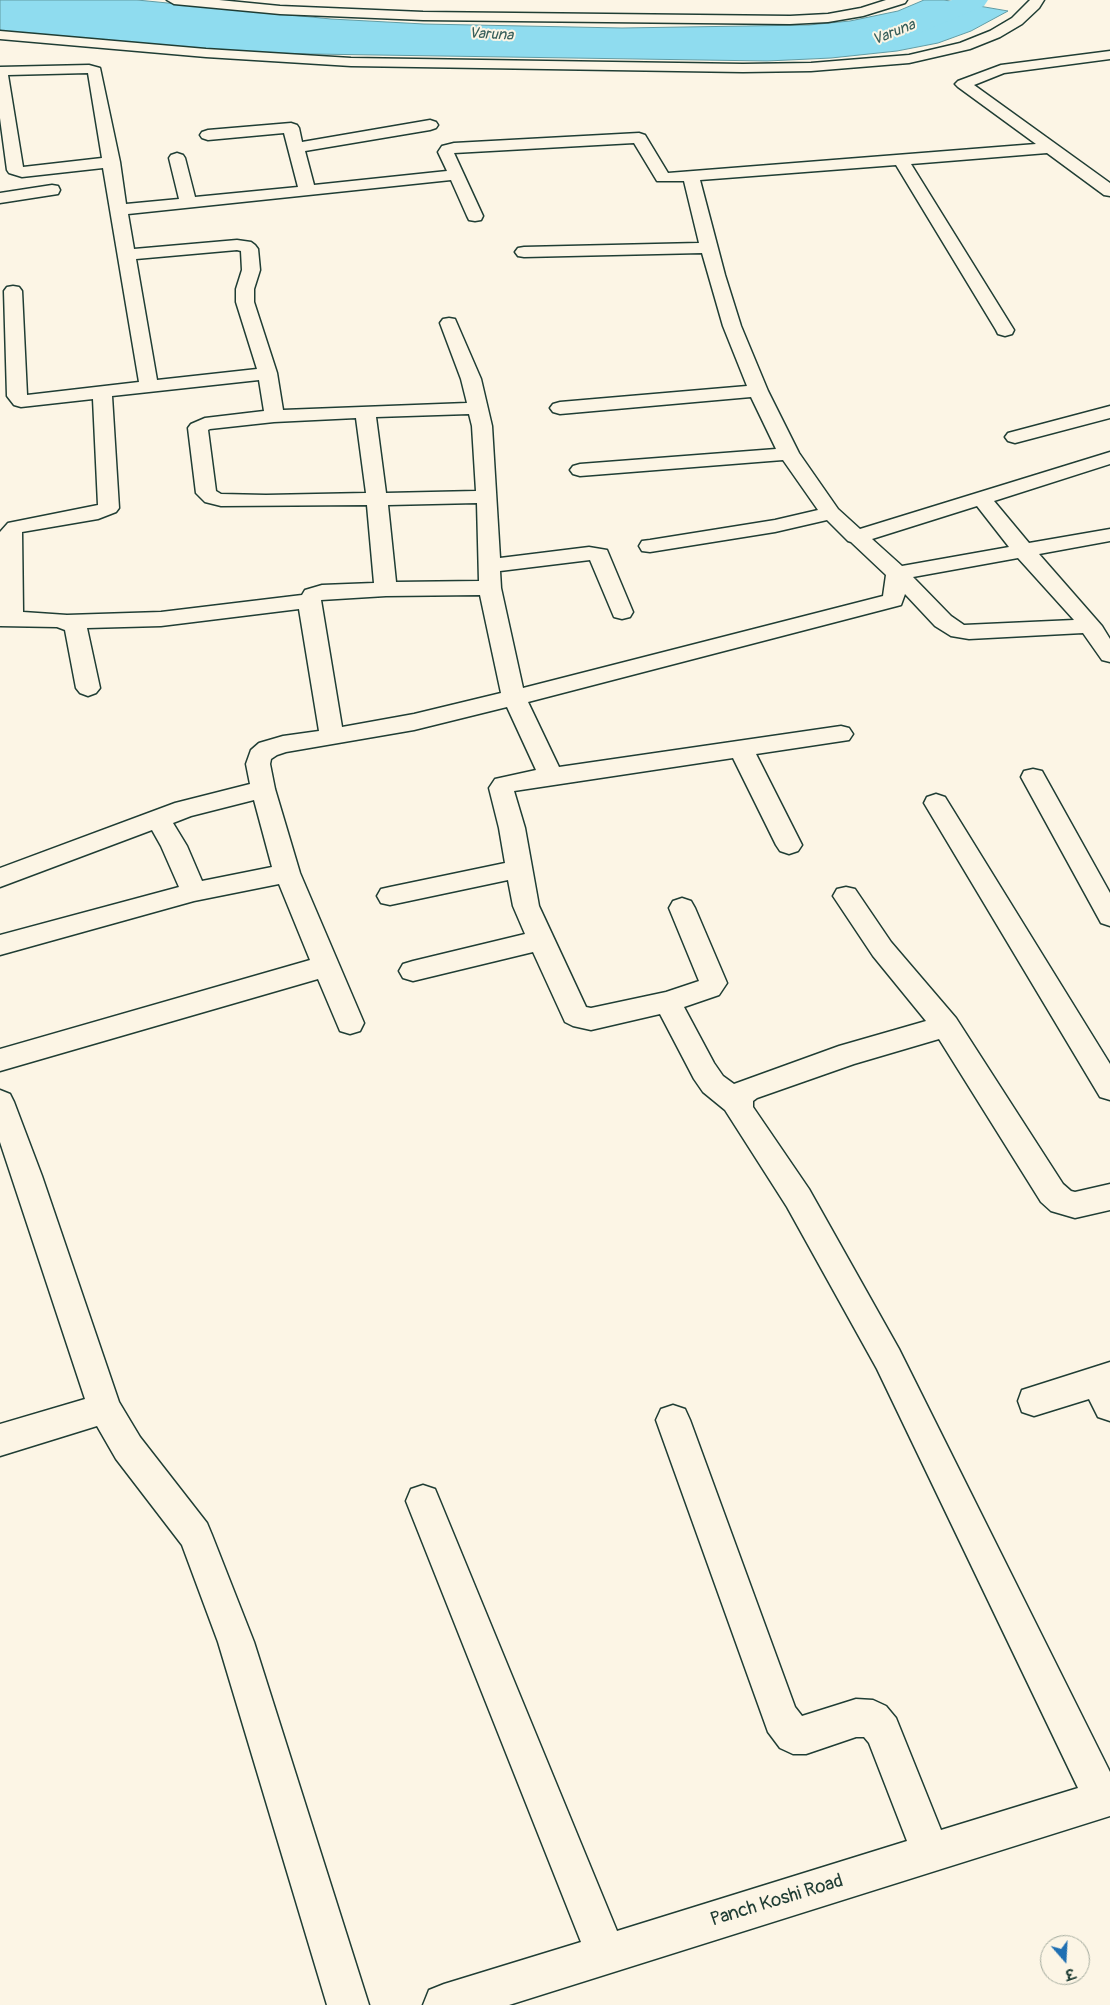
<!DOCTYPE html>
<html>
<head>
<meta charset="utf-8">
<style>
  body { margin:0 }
  #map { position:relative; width:1110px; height:2005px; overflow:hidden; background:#fcf5e5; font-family:Pangolin,"Playpen Sans Deva",sans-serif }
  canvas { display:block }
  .north { position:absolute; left:1040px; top:1935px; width:50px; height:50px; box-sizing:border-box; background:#fcf5e5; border:1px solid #a4ab9e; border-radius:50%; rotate:161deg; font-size:14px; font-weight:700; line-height:20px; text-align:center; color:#1f3d34 }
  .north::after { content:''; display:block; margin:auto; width:18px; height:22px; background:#1f6fb2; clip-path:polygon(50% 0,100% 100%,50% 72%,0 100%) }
</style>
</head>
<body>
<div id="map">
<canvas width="1110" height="2005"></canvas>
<div class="north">उ</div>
</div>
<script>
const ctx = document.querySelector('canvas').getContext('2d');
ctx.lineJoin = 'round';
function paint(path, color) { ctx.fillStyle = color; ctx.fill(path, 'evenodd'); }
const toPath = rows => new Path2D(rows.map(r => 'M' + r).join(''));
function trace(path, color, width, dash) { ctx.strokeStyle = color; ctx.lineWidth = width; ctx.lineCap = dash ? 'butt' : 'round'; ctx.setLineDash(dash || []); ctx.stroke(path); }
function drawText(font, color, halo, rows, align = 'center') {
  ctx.font = font + ' Pangolin,sans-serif'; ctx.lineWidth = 4; ctx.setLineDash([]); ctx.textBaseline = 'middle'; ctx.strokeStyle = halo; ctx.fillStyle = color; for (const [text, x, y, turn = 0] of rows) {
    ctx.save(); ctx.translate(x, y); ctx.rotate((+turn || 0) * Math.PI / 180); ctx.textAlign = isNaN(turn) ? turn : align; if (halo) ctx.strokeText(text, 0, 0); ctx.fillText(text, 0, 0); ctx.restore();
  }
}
const water = toPath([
  [0,0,137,0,331,19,424,24,622,28,809,25,850,21,898,11,924,0,944,0,1008,11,971,31,938,43,897,51,831,58,767,61,247,53,0,31,0,0]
]);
paint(water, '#8fdcef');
trace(water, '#629ca4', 1);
paint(toPath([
  [952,0,988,0,984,6,907,38,897,40,887,38,883,32,887,26,952,0]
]), '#8fdcef');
const minor = toPath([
  [167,0,219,0,280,6,423,12,790,16,828,14,861,8,886,0,907,0,905,3,863,16,828,22,790,24,423,20,280,14,174,4,167,0],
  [1030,0,1044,0,1039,8,1022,24,1000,37,970,49,909,63,811,71,743,72,351,66,206,57,0,39,0,31,206,49,351,58,743,64,811,63,909,55,960,43,990,31,1012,18,1030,0],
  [1110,51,1110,59,1004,73,974,85,1110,183,1110,196,1104,195,1047,153,911,164,1014,330,1012,334,1005,336,998,334,996,330,896,165,700,180,725,275,741,326,768,391,799,453,838,509,860,529,1110,452,1110,464,994,501,1029,543,1110,529,1110,541,1039,554,1102,626,1110,639,1110,662,1102,660,1083,633,969,639,951,636,935,626,905,594,901,605,528,702,559,767,841,726,849,728,853,734,849,740,756,754,802,845,798,851,789,854,780,851,776,845,733,758,514,791,525,828,539,906,586,1007,591,1008,666,992,699,981,669,908,673,901,682,898,691,901,695,908,727,983,719,995,684,1007,714,1063,723,1076,734,1084,839,1046,926,1021,873,956,833,896,837,889,846,887,855,889,891,942,956,1018,1063,1184,1071,1191,1075,1192,1110,1184,1110,1210,1075,1218,1051,1211,1041,1202,939,1039,854,1064,757,1098,753,1101,753,1107,809,1189,899,1349,1110,1772,1110,1816,509,2005,423,2005,429,1990,444,1984,581,1942,406,1501,411,1489,423,1485,435,1489,440,1501,617,1931,907,1841,869,1743,864,1737,856,1737,806,1754,793,1754,780,1748,768,1732,656,1420,661,1409,673,1405,685,1409,690,1420,795,1707,802,1716,856,1699,873,1700,886,1706,896,1718,941,1830,1078,1788,877,1369,787,1207,725,1110,703,1092,694,1079,660,1014,591,1030,573,1026,565,1022,533,952,413,981,403,978,399,971,403,964,413,961,525,934,513,906,508,880,390,905,381,903,377,896,381,889,390,887,505,863,499,828,489,788,495,779,536,770,507,707,414,730,286,752,277,755,271,759,270,764,275,789,300,873,364,1023,360,1031,350,1034,340,1031,318,979,0,1071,0,1049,310,960,279,884,194,901,0,955,0,935,179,887,161,846,152,830,0,887,0,868,175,803,250,784,246,764,251,750,259,743,283,736,319,731,299,609,161,626,87,628,100,688,96,693,88,696,80,693,76,688,65,630,57,627,0,626,0,532,8,523,98,505,93,399,21,407,14,405,7,396,4,291,7,287,13,286,19,287,22,291,27,395,139,382,103,168,22,177,9,173,7,170,0,118,0,67,89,65,100,68,120,162,126,204,179,199,169,158,171,155,177,153,183,155,185,158,195,197,298,187,284,133,208,140,202,138,200,135,202,132,208,130,291,123,297,125,299,128,302,142,430,120,436,122,438,125,436,128,430,130,305,151,314,185,447,171,438,152,442,146,454,143,639,133,645,135,668,173,1036,144,958,87,955,84,958,81,1001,65,1110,51],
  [88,73,102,158,23,167,8,75,88,73],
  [634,143,657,181,684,181,699,243,524,247,518,248,515,252,518,256,524,257,702,253,723,326,747,386,560,402,553,404,550,408,553,412,560,414,751,397,776,449,580,464,573,466,570,470,573,474,580,476,783,460,818,510,775,520,650,540,642,541,639,546,642,551,650,552,775,532,827,520,848,541,851,542,886,575,883,596,523,688,501,588,500,571,590,560,614,617,622,619,630,617,633,612,607,550,589,547,500,558,492,426,481,379,455,319,449,318,443,319,440,323,461,379,467,403,283,410,277,373,254,302,254,289,260,270,258,249,255,245,251,242,237,240,134,249,128,214,451,180,467,216,469,220,475,221,481,220,483,216,454,153,634,143],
  [237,250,241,251,242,270,236,289,236,302,257,369,157,380,136,259,237,250],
  [259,380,264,411,205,418,191,424,188,428,196,493,205,502,221,506,367,505,374,583,322,585,305,590,302,595,161,612,67,615,23,612,22,532,98,519,116,512,119,508,112,396,259,380],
  [469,414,472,426,476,491,386,493,376,417,469,414],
  [356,418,366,493,266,495,221,494,216,491,208,430,210,429,274,422,356,418],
  [477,503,479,581,396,582,388,505,477,503],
  [977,506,1009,547,902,566,872,539,977,506],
  [1018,558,1074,620,964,625,951,616,913,577,1018,558],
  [480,595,501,693,414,714,342,727,321,600,386,596,480,595],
  [254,800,272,867,202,881,187,846,173,823,191,816,254,800],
  [52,185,58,186,60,190,58,194,0,203,0,193,52,185],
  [1110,406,1110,418,1015,443,1008,441,1005,437,1008,433,1110,406],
  [1033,769,1042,771,1110,893,1110,926,1101,923,1021,777,1024,771,1033,769],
  [936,794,945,797,1110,1064,1110,1100,1100,1097,924,803,927,797,936,794],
  [0,1090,10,1094,14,1102,42,1176,119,1402,140,1437,207,1523,212,1535,254,1642,369,2005,327,2005,218,1642,182,1545,116,1459,97,1426,0,1456,0,1424,85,1399,0,1142,0,1090],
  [1110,1362,1110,1421,1098,1417,1089,1399,1034,1416,1022,1412,1018,1401,1022,1390,1110,1362]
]);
trace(minor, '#1f3d34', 3);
paint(minor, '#fcf5e5');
drawText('italic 15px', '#355d59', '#fcf5e5', [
  ["Varuna",894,33,-22],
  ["Varuna",491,35,3]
]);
drawText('19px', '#1f3d34', '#fcf5e5', [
  ["Panch Koshi Road",777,1901,-17]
]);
</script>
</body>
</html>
